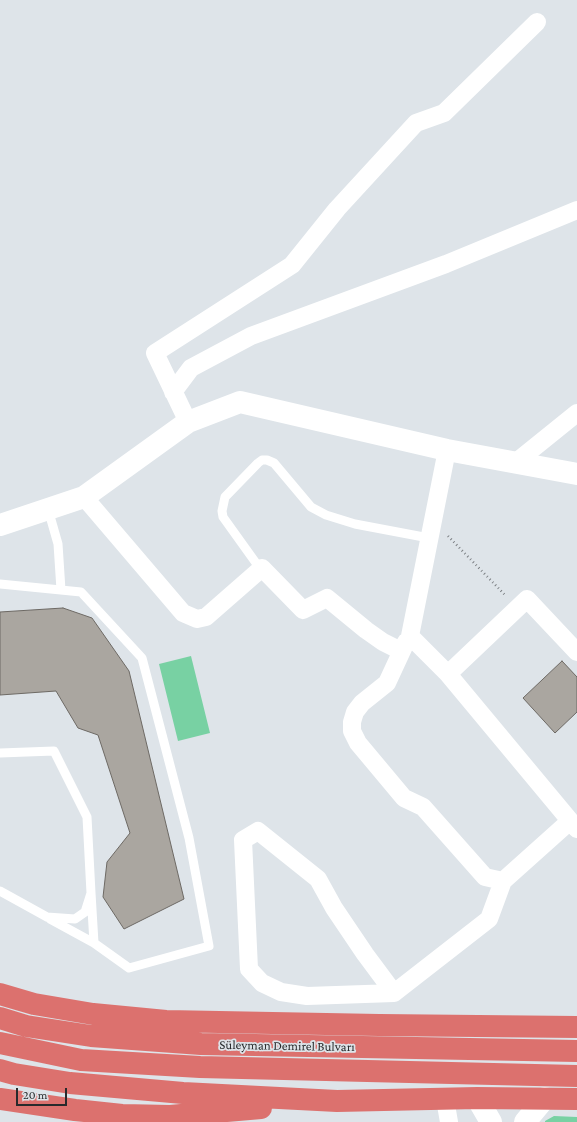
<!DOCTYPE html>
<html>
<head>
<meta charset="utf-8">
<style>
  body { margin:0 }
  #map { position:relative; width:577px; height:1122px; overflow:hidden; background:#dee4e9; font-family:"Crimson Pro",serif }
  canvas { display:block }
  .scale { position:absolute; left:16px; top:1088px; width:51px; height:18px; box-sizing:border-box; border:2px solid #282a2c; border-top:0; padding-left:5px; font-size:12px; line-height:14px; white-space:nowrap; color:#282a2c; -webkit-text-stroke:3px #dee4e9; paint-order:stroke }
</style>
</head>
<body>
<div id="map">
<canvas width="577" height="1122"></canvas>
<div class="scale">20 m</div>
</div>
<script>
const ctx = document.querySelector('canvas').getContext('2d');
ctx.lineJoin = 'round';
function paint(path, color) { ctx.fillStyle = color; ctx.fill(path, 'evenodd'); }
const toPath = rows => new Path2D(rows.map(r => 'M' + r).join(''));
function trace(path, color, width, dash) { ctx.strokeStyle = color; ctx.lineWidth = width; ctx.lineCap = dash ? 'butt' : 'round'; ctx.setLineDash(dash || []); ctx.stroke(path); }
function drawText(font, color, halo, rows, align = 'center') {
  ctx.font = font + ' "Crimson Pro",serif'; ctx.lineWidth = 3.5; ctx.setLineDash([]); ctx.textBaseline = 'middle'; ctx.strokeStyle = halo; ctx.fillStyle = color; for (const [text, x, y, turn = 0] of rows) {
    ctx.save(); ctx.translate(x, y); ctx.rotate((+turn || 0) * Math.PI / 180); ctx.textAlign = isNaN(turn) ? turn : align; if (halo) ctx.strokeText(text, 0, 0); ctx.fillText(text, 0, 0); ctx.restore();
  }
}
paint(toPath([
  [191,656,210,733,178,741,159,664],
  [554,1116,577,1117,577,1122,545,1122,545,1121]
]), '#78d1a3');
const building = toPath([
  [63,608,92,618,129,671,184,899,124,929,103,897,107,862,130,833,98,735,78,728,56,691,0,695,0,612,63,608],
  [562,661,577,677,577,712,555,733,523,698,562,661]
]);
paint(building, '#aaa6a0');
trace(building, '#6d6964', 1);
trace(toPath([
  [448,536,506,596]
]), '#7a7e82', 2.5, [1, 3]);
trace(toPath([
  [48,509,58,544,61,590],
  [262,568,256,563,223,517,222,511,225,497,258,463,262,460,267,460,274,463,311,507,326,515,355,524,429,538],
  [0,584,81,592,142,658,189,838,209,946,129,968,94,943,91,893],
  [0,753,54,751,87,817,91,893,85,912,75,919,47,917,0,891],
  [50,919,94,943]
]), '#fff', 9);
trace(toPath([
  [173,392,191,368,251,336,446,264,577,210],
  [188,422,155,353,292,265,337,209,416,123,444,113,537,22],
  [447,450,410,636,448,674,577,829],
  [515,463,577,413],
  [84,497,183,613,197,619,206,617,262,568,303,610,327,598,366,630,383,642,401,651],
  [406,642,387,683,362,703,355,712,352,722,352,731,358,743,404,798,423,807,485,877,503,881],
  [448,674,527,599,577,652],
  [394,993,307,996,281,992,262,983,249,969,243,840,258,831,318,879,334,908,365,954,394,993,489,919,503,881,570,821],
  [445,1099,449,1122]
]), '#fff', 18);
trace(toPath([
  [0,525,84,497,188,422,240,402,447,450,577,474],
  [477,1098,491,1122],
  [525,1122,545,1098]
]), '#fff', 22);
trace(toPath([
  [0,994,34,1004,93,1014,166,1021,379,1025,577,1027],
  [0,1018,26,1026,91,1036,201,1044,577,1051],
  [0,1043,81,1060,200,1067,577,1076],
  [0,1070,14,1074,70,1083,183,1093,337,1101,477,1098,577,1099],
  [0,1099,75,1110,122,1115,170,1116,261,1108]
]), '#dc716e', 22);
drawText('13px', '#282a2c', '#dee4e9', [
  ["Süleyman Demirel Bulvarı",287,1046,1]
]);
</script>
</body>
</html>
